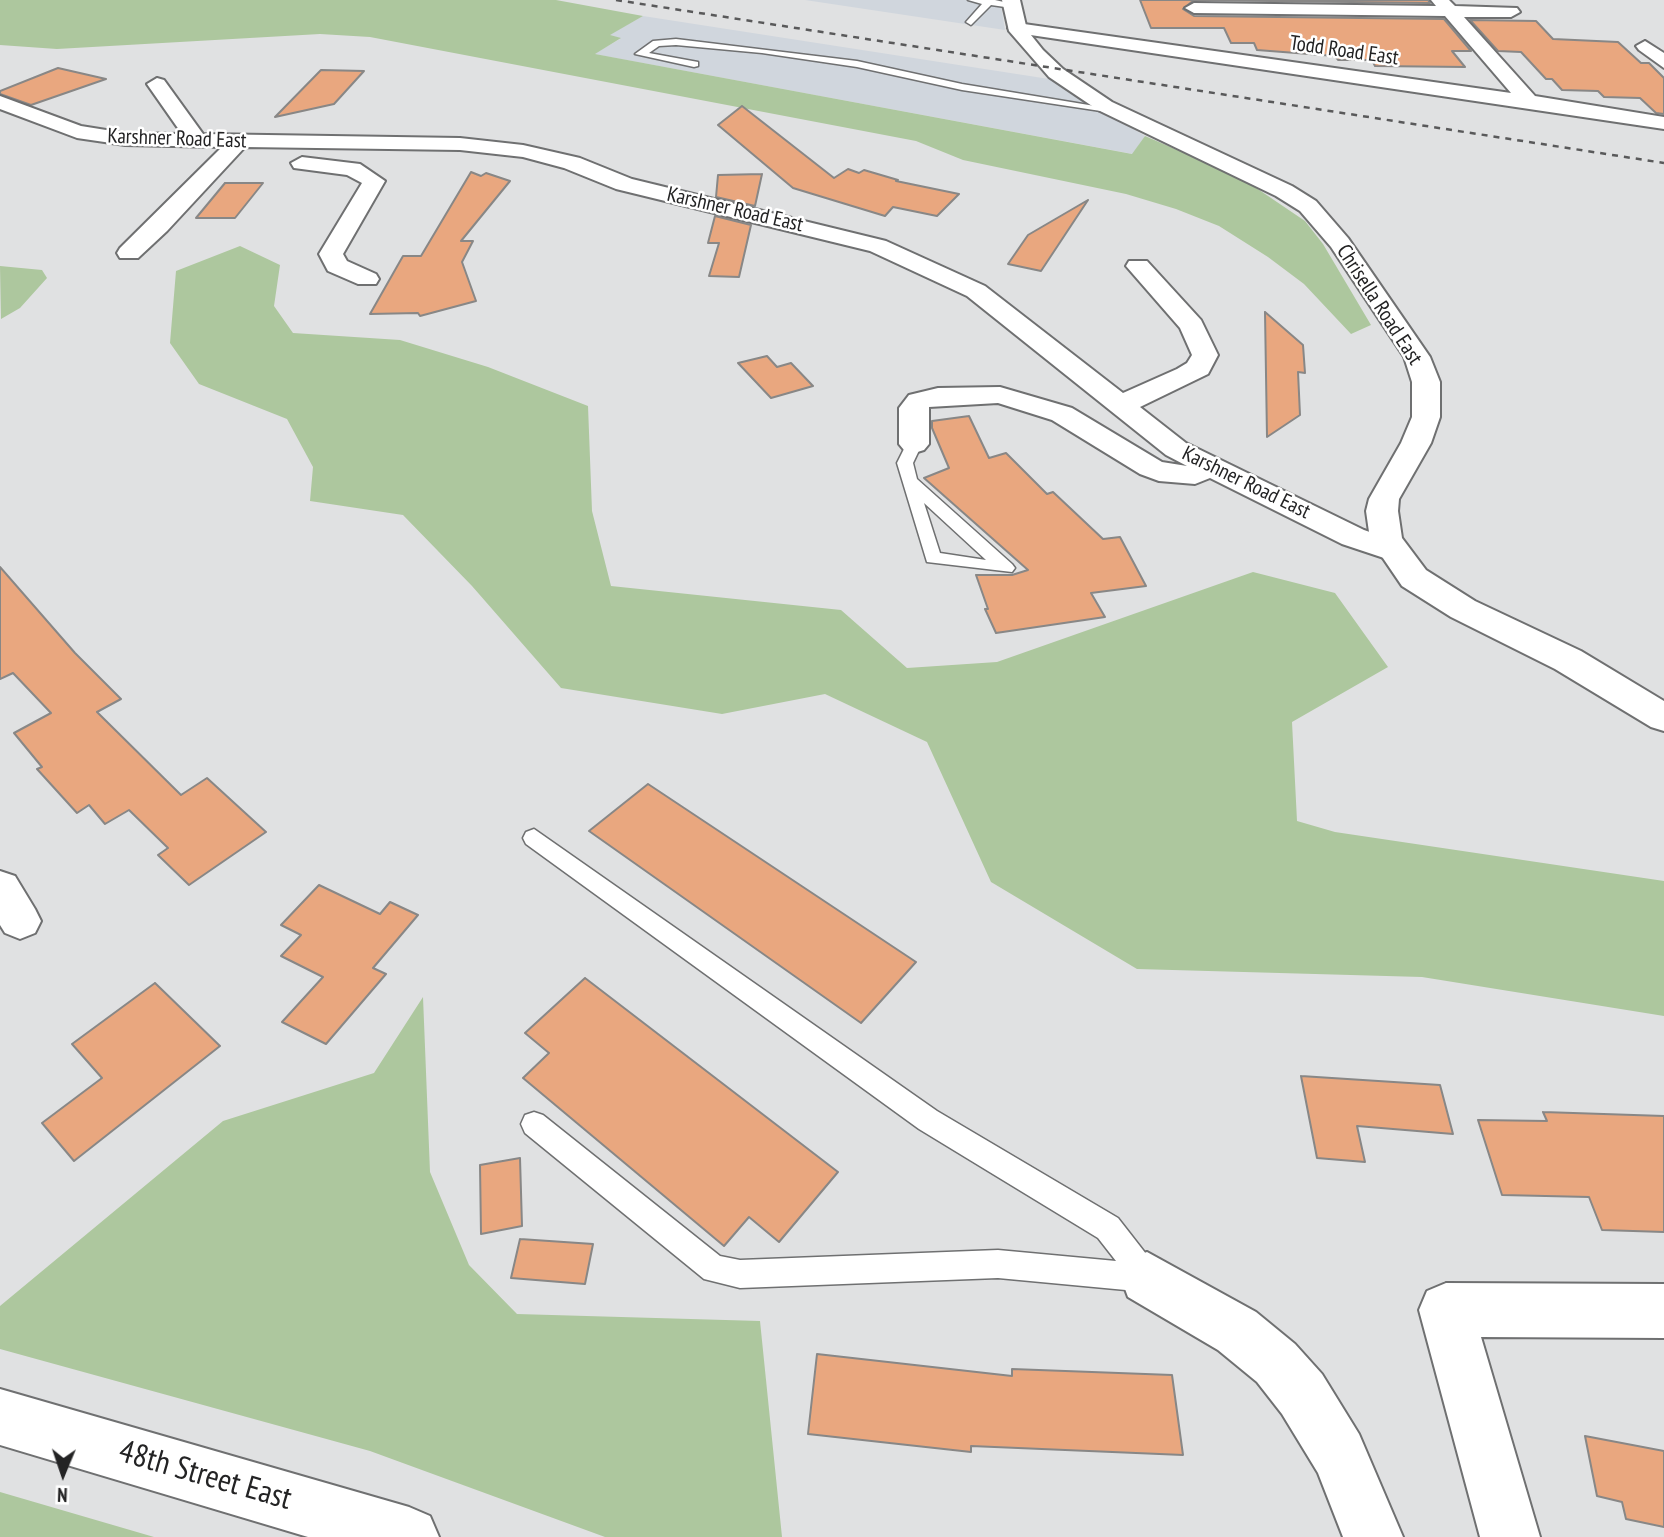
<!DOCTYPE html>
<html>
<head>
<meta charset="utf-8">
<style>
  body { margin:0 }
  #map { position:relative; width:1664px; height:1537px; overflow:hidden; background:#e0e1e2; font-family:"PT Sans Narrow",sans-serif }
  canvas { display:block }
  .north { position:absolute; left:28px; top:1439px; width:70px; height:70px; -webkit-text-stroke:5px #fff; paint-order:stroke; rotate:182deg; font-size:19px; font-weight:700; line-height:28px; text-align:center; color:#232324 }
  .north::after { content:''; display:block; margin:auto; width:24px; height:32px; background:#232324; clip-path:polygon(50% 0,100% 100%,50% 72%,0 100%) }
</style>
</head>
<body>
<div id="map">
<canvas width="1664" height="1537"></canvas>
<div class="north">N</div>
</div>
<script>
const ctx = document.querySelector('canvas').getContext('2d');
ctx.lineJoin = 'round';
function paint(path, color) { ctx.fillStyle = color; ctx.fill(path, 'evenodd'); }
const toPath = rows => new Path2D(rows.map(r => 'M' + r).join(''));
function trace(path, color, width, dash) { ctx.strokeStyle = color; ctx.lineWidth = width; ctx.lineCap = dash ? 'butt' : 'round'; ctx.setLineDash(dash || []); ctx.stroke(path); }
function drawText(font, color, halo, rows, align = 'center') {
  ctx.font = font + ' "PT Sans Narrow",sans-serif'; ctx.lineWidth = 5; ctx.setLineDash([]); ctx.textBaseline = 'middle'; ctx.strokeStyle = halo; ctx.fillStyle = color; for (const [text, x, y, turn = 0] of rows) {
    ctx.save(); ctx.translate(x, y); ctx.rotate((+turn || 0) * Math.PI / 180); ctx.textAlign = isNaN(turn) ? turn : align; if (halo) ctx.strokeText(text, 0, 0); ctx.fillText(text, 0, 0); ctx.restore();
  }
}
paint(toPath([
  [805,0,1000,0,1005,30],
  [643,16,1049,79,1145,136,1133,154,594,54,620,39,608,35]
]), '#d0d6dd');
paint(toPath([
  [0,0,556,0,643,16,610,35,621,38,595,54,1132,154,1145,136,1240,177,1305,221,1323,244,1371,325,1351,334,1304,284,1268,257,1219,226,1176,209,1126,194,963,160,916,141,370,37,320,34,57,49,0,45],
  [240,246,280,265,274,306,293,333,400,340,488,367,588,406,592,511,611,586,841,610,907,668,997,662,1253,572,1335,593,1388,667,1292,722,1297,821,1335,832,1664,881,1664,1016,1422,977,1137,969,991,882,927,742,825,694,722,714,561,688,472,586,403,515,310,501,313,467,287,419,199,384,170,343,176,271],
  [0,266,42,270,47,278,20,308,1,319],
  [423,997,430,1172,469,1265,517,1314,760,1321,782,1537,605,1537,370,1451,0,1349,0,1306,223,1121,374,1073],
  [0,1492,154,1537,0,1537]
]), '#adc79e');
const building = toPath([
  [1140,0,1428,0,1430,3,1194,0,1183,9,1194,16,1444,19,1471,51,1452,51,1465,67,1375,66,1372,60,1338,60,1335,56,1257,50,1254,43,1231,43,1224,28,1151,28,1140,0],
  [1470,20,1536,21,1553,39,1618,42,1641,63,1649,63,1664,78,1664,114,1656,113,1640,98,1604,97,1598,91,1562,90,1552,79,1546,79,1521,52,1498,51,1470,20],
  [58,68,106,79,31,105,0,94,0,91,58,68],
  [321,70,364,71,334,104,275,117,321,70],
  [742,106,834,178,848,169,859,173,864,170,898,180,896,181,959,194,937,216,893,207,885,216,793,188,718,125,742,106],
  [471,172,481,176,486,173,510,181,461,241,473,241,462,262,476,301,420,316,418,313,370,314,403,256,421,256,471,172],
  [762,174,755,206,716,197,718,175,762,174],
  [225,183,263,183,235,218,196,218,225,183],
  [1088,200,1041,271,1008,264,1028,235,1088,200],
  [715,216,751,225,739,277,709,276,719,243,708,243,715,216],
  [1265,312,1303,345,1305,373,1298,372,1300,415,1267,437,1265,312],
  [767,356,777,367,791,363,813,386,771,398,738,363,767,356],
  [969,416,989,458,1006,453,1047,494,1053,492,1103,539,1120,537,1146,586,1091,593,1105,617,996,633,985,609,988,609,976,575,1012,575,1028,570,924,478,949,468,932,428,932,421,969,416],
  [0,567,75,653,121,699,97,712,181,795,207,778,266,832,189,885,158,855,168,848,129,810,105,824,89,805,77,813,37,769,42,767,14,733,51,713,13,673,0,679,0,567],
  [648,784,916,962,861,1023,589,831,648,784],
  [319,885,380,914,390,902,418,915,373,968,386,974,326,1044,282,1022,323,977,281,956,301,935,281,925,319,885],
  [585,978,838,1172,779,1242,749,1217,724,1246,523,1078,549,1053,525,1033,585,978],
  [155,983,220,1046,74,1161,42,1123,102,1078,72,1044,155,983],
  [1301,1076,1440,1085,1453,1134,1357,1126,1365,1162,1317,1158,1301,1076],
  [1543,1112,1664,1116,1664,1232,1602,1230,1589,1197,1502,1195,1478,1120,1547,1121,1543,1112],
  [520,1158,522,1226,481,1234,480,1165,520,1158],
  [520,1239,593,1244,585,1284,511,1278,520,1239],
  [817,1354,1012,1376,1012,1369,1172,1375,1183,1455,971,1446,971,1452,808,1434,817,1354],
  [1585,1436,1664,1451,1664,1527,1626,1519,1622,1502,1597,1496,1585,1436]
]);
paint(building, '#e9a77f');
trace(building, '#888786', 2);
const lane = toPath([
  [968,0,995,0,1017,5,1012,8,991,5,971,25,966,22,982,4,968,0],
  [676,39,857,61,962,84,1119,110,1114,113,962,90,857,67,762,53,676,45,659,46,649,53,698,62,698,66,694,67,635,54,653,41,676,39],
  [914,439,922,444,913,463,917,479,1012,564,1015,568,1012,572,927,562,897,463,908,441,914,439],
  [924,503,986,560,940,553,924,503],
  [534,829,937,1111,1118,1218,1157,1268,1161,1278,1157,1288,1147,1292,998,1278,740,1288,704,1279,525,1133,521,1124,525,1115,534,1112,543,1115,720,1256,740,1260,998,1250,1116,1261,1098,1238,919,1129,526,844,523,838,526,832,534,829]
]);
const street = toPath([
  [1431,0,1449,0,1455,6,1517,8,1520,12,1511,17,1464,17,1535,96,1664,117,1664,129,1017,33,1008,28,1017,23,1511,93,1445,16,1194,13,1185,8,1194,3,1436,6,1431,0],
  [1645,41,1664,53,1664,68,1639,50,1636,46,1645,41],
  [157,78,164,80,203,134,460,138,523,145,580,158,632,179,886,241,985,286,1123,393,1177,369,1187,363,1192,355,1180,328,1126,266,1129,261,1147,261,1201,320,1218,355,1208,374,1140,407,1186,443,1364,530,1404,544,1409,551,1404,558,1393,561,1342,544,1210,478,1195,484,1159,481,1140,474,1052,420,998,403,929,407,929,444,924,450,914,453,904,450,899,444,899,408,909,395,938,388,1000,387,1072,408,1162,462,1187,466,1166,455,967,296,870,251,616,189,564,168,523,157,460,150,245,147,167,231,138,258,120,258,117,253,120,248,222,147,125,145,77,138,0,109,0,96,81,126,125,133,182,134,147,84,157,78],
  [302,157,360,164,385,181,343,254,347,261,376,274,379,279,376,284,358,284,328,271,319,254,362,183,347,175,294,168,291,163,302,157],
  [0,871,15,876,35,909,41,921,35,933,20,939,5,933,0,925,0,871],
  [1147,1252,1256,1312,1295,1344,1322,1374,1359,1434,1403,1537,1343,1537,1318,1473,1282,1414,1257,1382,1218,1350,1128,1297,1121,1278,1128,1259,1147,1252],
  [1446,1283,1664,1284,1664,1338,1481,1337,1540,1537,1480,1537,1419,1310,1427,1291,1446,1283]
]);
const secondary = toPath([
  [1002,0,1020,0,1027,30,1043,50,1063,69,1112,102,1292,186,1316,201,1348,238,1430,357,1440,382,1440,417,1431,443,1399,499,1398,511,1402,538,1426,570,1475,601,1581,651,1664,701,1664,731,1651,727,1555,669,1451,617,1402,586,1370,539,1366,511,1369,499,1401,443,1412,417,1412,382,1404,357,1331,247,1300,211,1276,196,1098,110,1049,77,1009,31,1002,0],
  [0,1389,409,1507,430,1516,439,1537,308,1537,0,1445,0,1389]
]);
trace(lane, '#6f7071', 3);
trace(street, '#6f7071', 4);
trace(secondary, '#6f7071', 4);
paint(lane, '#fff');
paint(street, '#fff');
paint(secondary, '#fff');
trace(toPath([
  [616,0,1664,163]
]), '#59595a', 2.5, [6, 6]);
drawText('21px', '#232324', '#fff', [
  ["Todd Road East",1344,51,8],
  ["Karshner Road East",177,139,2],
  ["Karshner Road East",735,210,13],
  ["Chrisella Road East",1379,305,57],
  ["Karshner Road East",1246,483,26]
]);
drawText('32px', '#232324', '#fff', [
  ["48th Street East",205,1476,16]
]);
</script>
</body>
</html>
